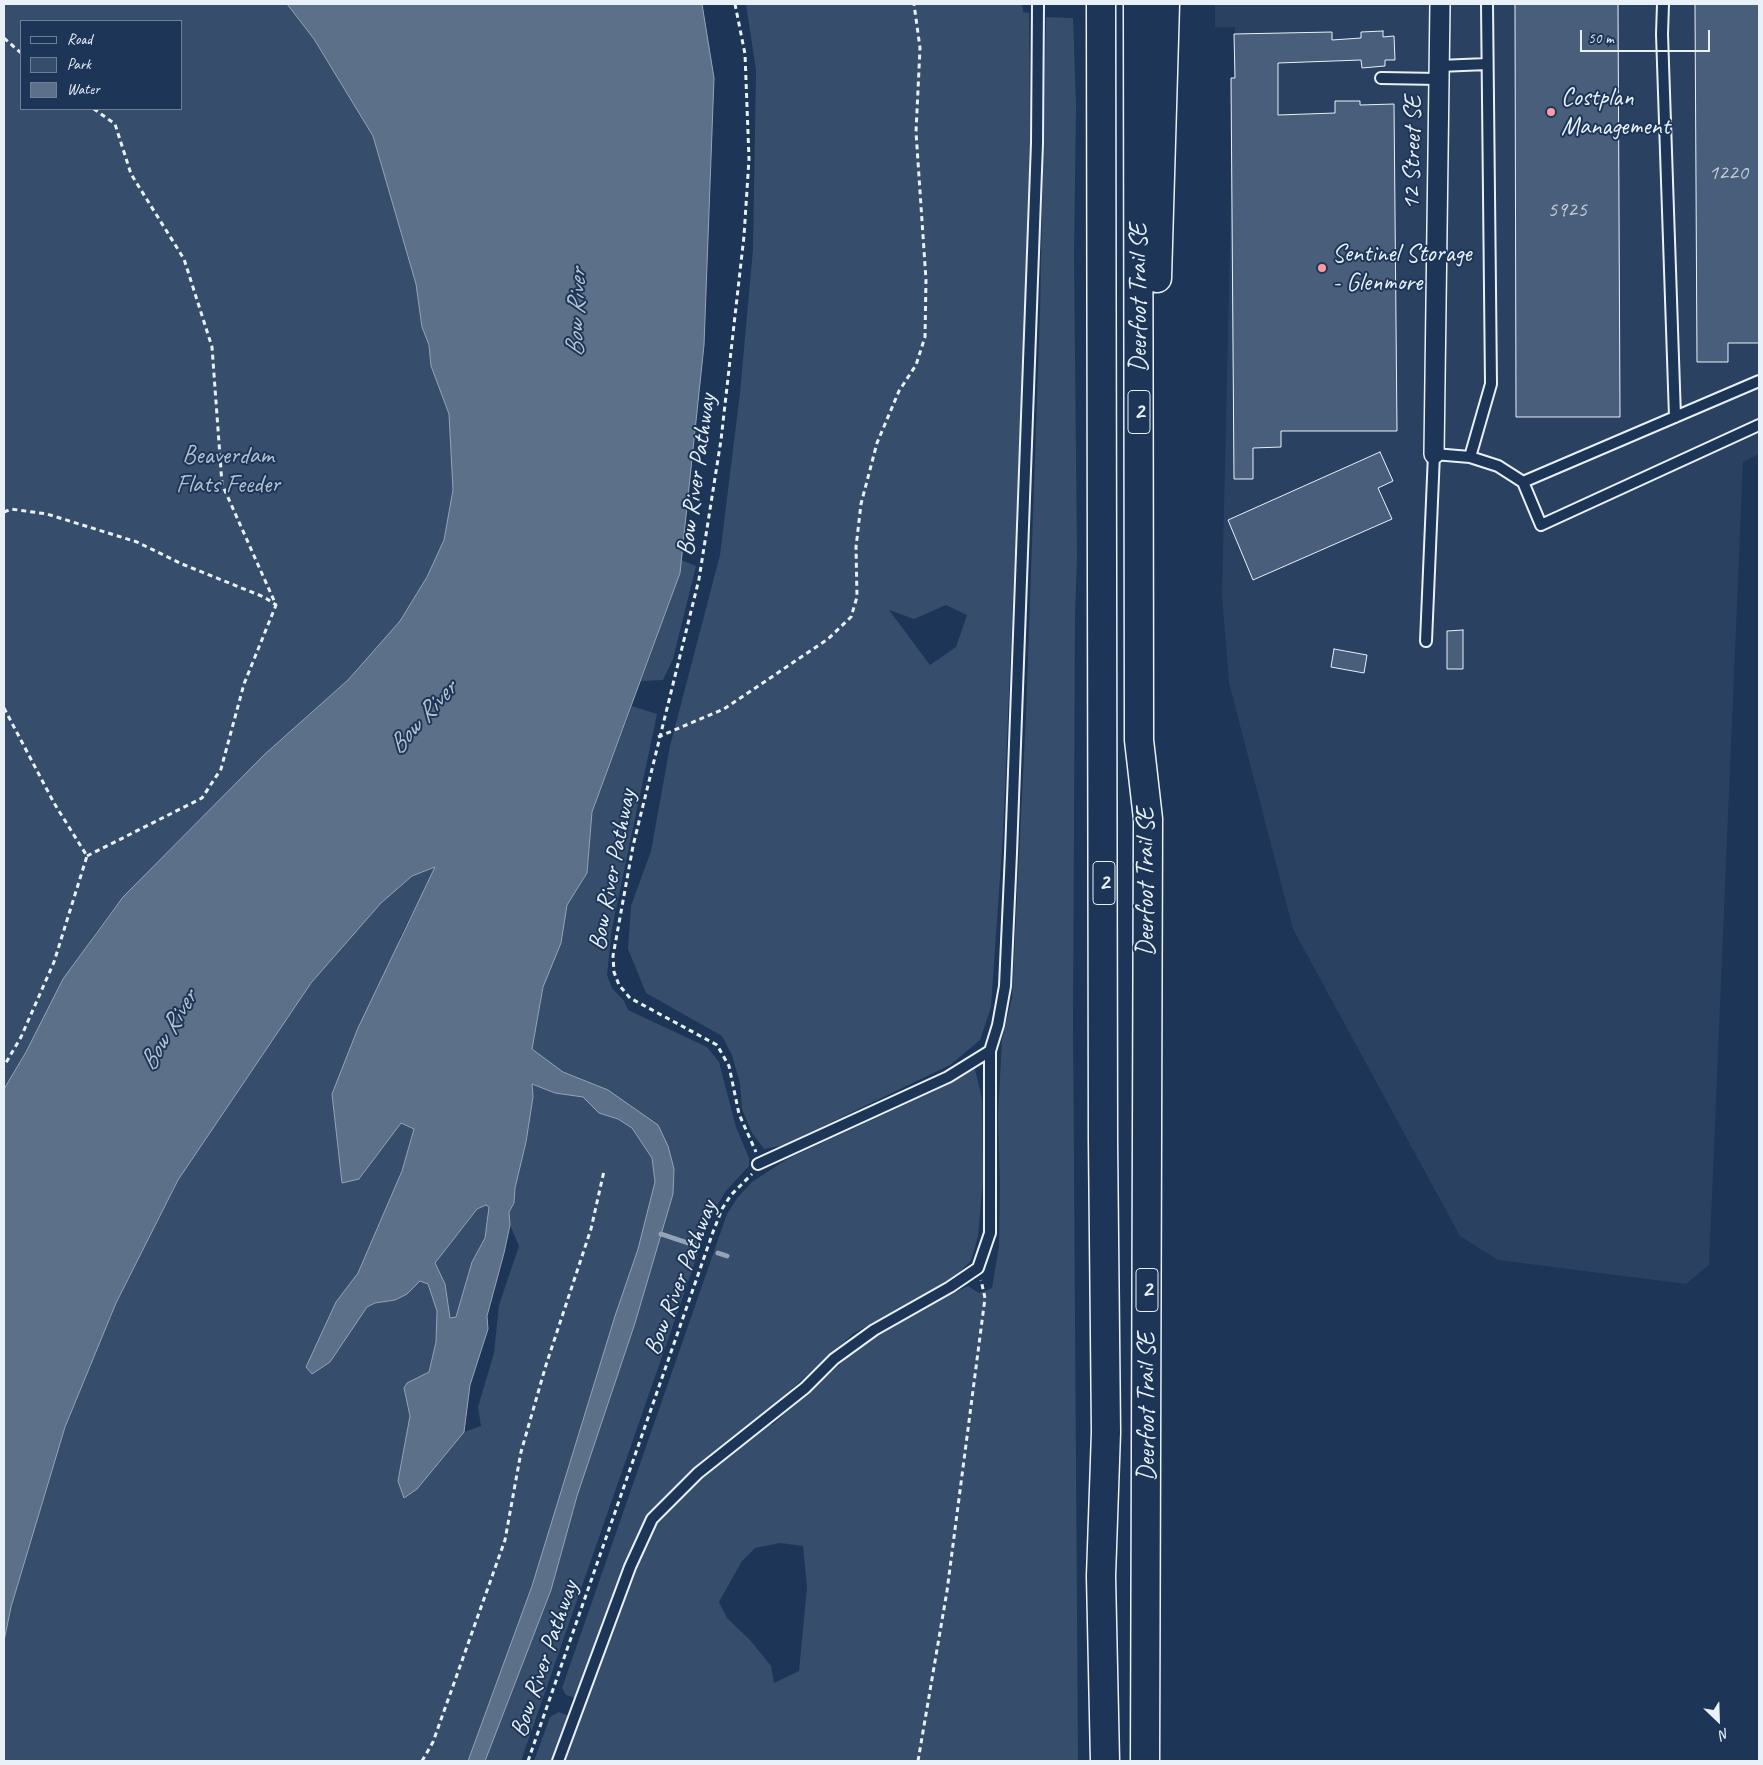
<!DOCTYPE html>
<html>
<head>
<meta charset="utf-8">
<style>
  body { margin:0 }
  #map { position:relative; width:1763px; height:1765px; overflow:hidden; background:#1d3557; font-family:Caveat,sans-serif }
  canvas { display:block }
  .frame { position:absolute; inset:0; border:5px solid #e8f1f8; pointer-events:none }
  .legend { position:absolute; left:20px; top:20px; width:162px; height:90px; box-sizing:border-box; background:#1d3557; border:1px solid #6e8097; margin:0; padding:6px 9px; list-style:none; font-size:15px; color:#e8f1f8 }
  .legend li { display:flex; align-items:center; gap:10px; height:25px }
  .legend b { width:25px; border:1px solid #6e8097 }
  .north { position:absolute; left:1693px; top:1695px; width:50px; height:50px; -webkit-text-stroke:4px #1d3557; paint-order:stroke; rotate:156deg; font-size:14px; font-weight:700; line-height:20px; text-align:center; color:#e8f1f8 }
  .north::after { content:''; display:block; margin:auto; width:18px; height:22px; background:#e8f1f8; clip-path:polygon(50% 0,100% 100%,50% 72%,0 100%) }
  .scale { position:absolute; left:1580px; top:30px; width:130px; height:22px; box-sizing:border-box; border:2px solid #e8f1f8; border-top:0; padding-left:6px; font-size:15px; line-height:18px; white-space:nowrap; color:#e8f1f8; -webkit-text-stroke:4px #1d3557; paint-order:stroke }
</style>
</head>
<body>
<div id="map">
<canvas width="1763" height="1765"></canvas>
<div class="frame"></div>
<ul class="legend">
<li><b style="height:6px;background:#1d3557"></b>Road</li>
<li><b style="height:14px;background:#374d6c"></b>Park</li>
<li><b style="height:14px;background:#5d7089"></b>Water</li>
</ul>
<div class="north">N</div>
<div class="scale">50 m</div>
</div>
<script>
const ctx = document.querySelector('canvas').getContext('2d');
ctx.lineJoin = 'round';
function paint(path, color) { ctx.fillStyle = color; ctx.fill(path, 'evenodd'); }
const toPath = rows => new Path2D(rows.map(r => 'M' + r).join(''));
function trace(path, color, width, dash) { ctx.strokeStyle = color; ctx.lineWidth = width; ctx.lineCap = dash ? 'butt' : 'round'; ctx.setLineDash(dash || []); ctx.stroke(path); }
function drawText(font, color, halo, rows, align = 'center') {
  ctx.font = font + ' Caveat,sans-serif'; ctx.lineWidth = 4; ctx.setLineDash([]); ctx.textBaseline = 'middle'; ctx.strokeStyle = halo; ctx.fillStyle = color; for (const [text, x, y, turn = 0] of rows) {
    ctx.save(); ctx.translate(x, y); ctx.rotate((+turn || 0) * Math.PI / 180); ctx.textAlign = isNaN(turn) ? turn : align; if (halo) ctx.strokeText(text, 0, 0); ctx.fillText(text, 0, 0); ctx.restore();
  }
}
paint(toPath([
  [1215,4,1759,4,1759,454,1743,462,1709,1265,1686,1284,1498,1260,1460,1236,1293,929,1229,683,1222,595,1235,27,1215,27]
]), '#2a4162');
paint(toPath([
  [4,4,287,4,314,39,373,136,416,284,422,327,429,345,431,366,449,414,454,472,453,490,444,540,427,577,400,621,348,680,265,754,123,897,94,935,4,1089],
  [21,21,181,21,181,109,21,109],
  [746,4,1022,4,1023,12,1029,13,1030,150,1023,362,1003,834,991,1007,980,1040,950,1065,784,1145,764,1149,752,1133,742,1109,740,1084,732,1055,722,1036,646,993,628,949,631,906,651,851,670,746,720,555,740,393,753,249,756,70],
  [946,605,967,615,956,647,930,665,889,610,914,619],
  [1046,17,1073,18,1076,106,1074,254,1077,557,1075,616,1073,1023,1078,1761,534,1761,550,1717,559,1712,569,1716,576,1698,566,1695,562,1688,727,1214,738,1197,752,1182,787,1159,943,1087,975,1069,982,1099,983,1181,978,1236,971,1261,950,1281,854,1333,764,1414,772,1425,864,1343,915,1312,968,1286,979,1293,992,1288,999,1246,1000,1184,998,1117,1002,1039,1012,998,1026,715,1040,314],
  [780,1543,803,1546,807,1587,799,1671,774,1683,771,1666,750,1640,727,1618,719,1602,742,1561,755,1548],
  [681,560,696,566,673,659,663,680,641,681,680,573],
  [632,706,657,714,612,928,607,975,612,988,624,1001,628,1010,707,1047,719,1062,736,1127,749,1158,749,1166,725,1192,710,1219,521,1761,485,1761,551,1590,577,1496,635,1323,673,1194,674,1169,583,1081,563,1072,532,1049,543,987,567,905,587,873,592,812],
  [436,867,400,937,360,1179,401,1122,414,1128,402,1171,358,1273,336,1302,330,1362,366,1307,375,1303,395,1300,407,1294,421,1281,428,1284,437,1311,436,1342,429,1372,407,1383,404,1388,410,1416,398,1481,404,1498,464,1432,481,1426,478,1407,494,1353,499,1305,519,1246,510,1225,509,1212,514,1203,515,1188,526,1142,533,1097,532,1084,555,1093,583,1097,599,1113,618,1119,632,1128,652,1158,655,1182,638,1249,615,1316,532,1586,468,1761,4,1761,4,1641,11,1607,65,1427,116,1303,178,1180,311,983,381,903,412,876],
  [486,1205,489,1207,485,1238,472,1262,456,1317,450,1318,435,1263,477,1209]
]), '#374d6c');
const water = toPath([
  [287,4,702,4,714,78,704,345,680,573,592,812,587,873,567,905,561,943,543,987,532,1049,563,1072,608,1090,658,1125,668,1146,674,1169,673,1194,635,1323,577,1496,551,1590,485,1761,468,1761,532,1586,615,1316,638,1249,655,1182,652,1158,632,1128,618,1119,599,1113,583,1097,555,1093,532,1084,533,1097,526,1142,515,1188,514,1203,509,1212,510,1225,504,1253,487,1316,488,1329,470,1385,464,1432,417,1489,404,1498,398,1481,410,1416,404,1388,407,1383,429,1372,436,1342,437,1311,428,1284,420,1281,407,1294,395,1300,375,1303,367,1307,330,1362,312,1374,306,1367,336,1302,358,1273,402,1171,414,1129,401,1123,359,1179,342,1183,332,1094,358,1028,435,867,412,876,381,903,311,983,178,1180,116,1303,65,1427,11,1607,4,1641,4,1089,26,1052,63,979,123,897,265,754,348,680,400,621,427,577,444,540,453,490,449,414,431,366,429,345,422,327,416,284,373,136,314,39,287,4],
  [486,1205,489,1207,485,1238,472,1262,456,1317,450,1318,445,1284,435,1263,477,1209,486,1205]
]);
paint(water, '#5d7089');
trace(water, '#95a4b5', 1);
trace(toPath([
  [661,1234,694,1245],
  [718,1253,727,1256]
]), '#95a4b5', 5);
const building = toPath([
  [1515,4,1618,4,1620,417,1516,417,1515,4],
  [1695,4,1759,4,1759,343,1728,343,1728,362,1697,362,1695,4],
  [1383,31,1383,37,1394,36,1395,60,1385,60,1385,66,1362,68,1361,60,1278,63,1278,115,1335,113,1335,101,1360,101,1360,105,1394,104,1397,431,1281,431,1281,447,1253,448,1253,479,1234,479,1231,78,1235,78,1234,34,1332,32,1332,40,1361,38,1361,32,1383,31],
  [1380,452,1393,481,1378,488,1392,519,1253,580,1228,520,1380,452],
  [1463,630,1463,669,1447,669,1447,631,1463,630],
  [1334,649,1367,655,1364,673,1331,667,1334,649]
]);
paint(building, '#495e7a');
trace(building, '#e8f1f8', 1);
const service = toPath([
  [1663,4,1662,34,1675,417],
  [1439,66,1487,64],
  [1381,78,1439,79],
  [1470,457,1491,384,1487,4],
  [1523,482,1759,381],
  [1426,641,1434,454,1470,457,1498,466,1523,482,1541,525,1759,425],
  [758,1164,948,1077,990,1051],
  [558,1761,630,1567,652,1519,698,1473,805,1388,834,1359,874,1330,950,1287,978,1268,990,1233,990,1051,998,1025,1005,986,1011,853,1037,143,1038,4]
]);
const minor = toPath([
  [1434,454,1440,4]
]);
const motorway = toPath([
  [1101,4,1103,1140,1106,1432,1101,1576,1105,1761],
  [1138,4,1139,740,1148,819,1145,1761],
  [1157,278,1165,4]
]);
trace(service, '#e8f1f8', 14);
trace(minor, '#e8f1f8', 22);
trace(motorway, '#e8f1f8', 31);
trace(toPath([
  [735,4,745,54,749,159,744,236,721,440,699,579,633,846,613,956,614,972,619,985,630,998,717,1045,729,1066,739,1114,756,1152],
  [4,38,21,53],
  [4,512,11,509,47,514,137,542,182,564,264,597,276,605],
  [4,708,54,803,87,856,54,962,21,1037,4,1066],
  [658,737,724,709,828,639,851,617,857,597,856,547,861,504,877,443,899,391,916,365,925,337,926,280,916,132,920,48,914,4],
  [87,856,202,798,221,769,244,684,276,605,222,484,212,347,184,259,131,174,115,124,94,109],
  [422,1761,433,1742,505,1540,521,1452,546,1365,591,1229,604,1171],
  [528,1761,713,1232,722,1209,731,1195,752,1174],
  [918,1761,947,1591,985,1298,981,1280]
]), '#e8f1f8', 3, [5, 4]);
trace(service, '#1d3557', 10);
trace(minor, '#1d3557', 19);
trace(motorway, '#1d3557', 28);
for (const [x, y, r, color] of [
  [1551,112,5,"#ff9aa2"],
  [1322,268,5,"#ff9aa2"]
]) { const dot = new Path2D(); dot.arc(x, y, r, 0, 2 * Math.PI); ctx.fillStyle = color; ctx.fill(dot); trace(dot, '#1d3557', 2); }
drawText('22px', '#c0ccd8', null, [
  ["1220",1728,173],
  ["5925",1567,210]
]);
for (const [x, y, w] of [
  [1139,412,22],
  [1104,883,22],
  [1147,1290,22]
]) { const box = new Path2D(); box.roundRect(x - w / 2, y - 21.5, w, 43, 4); ctx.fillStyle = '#1d3557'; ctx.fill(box); trace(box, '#e8f1f8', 1); }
drawText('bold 24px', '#e8f1f8', null, [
  ["2",1139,412],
  ["2",1104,883],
  ["2",1147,1290]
]);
drawText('25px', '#e8f1f8', '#1d3557', [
  ["Costplan",1561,98],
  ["Management",1561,127],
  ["Sentinel Storage",1332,254],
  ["- Glenmore",1332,283]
], 'left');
drawText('25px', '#e8f1f8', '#1d3557', [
  ["12 Street SE",1413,153,-89],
  ["Deerfoot Trail SE",1139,298,-90],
  ["Bow River Pathway",697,475,-82],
  ["Bow River Pathway",613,870,-79],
  ["Deerfoot Trail SE",1146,882,-90],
  ["Bow River Pathway",681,1278,-69],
  ["Deerfoot Trail SE",1147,1407,-90],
  ["Bow River Pathway",545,1659,-71]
]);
drawText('25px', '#b3c0ce', '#1d3557', [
  ["Beaverdam",228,456],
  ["Flats Feeder",228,485]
]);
drawText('italic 26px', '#b7c4d1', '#1d3557', [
  ["Bow River",577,313,-88],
  ["Bow River",423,718,-48],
  ["Bow River",169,1031,-59]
]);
</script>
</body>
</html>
